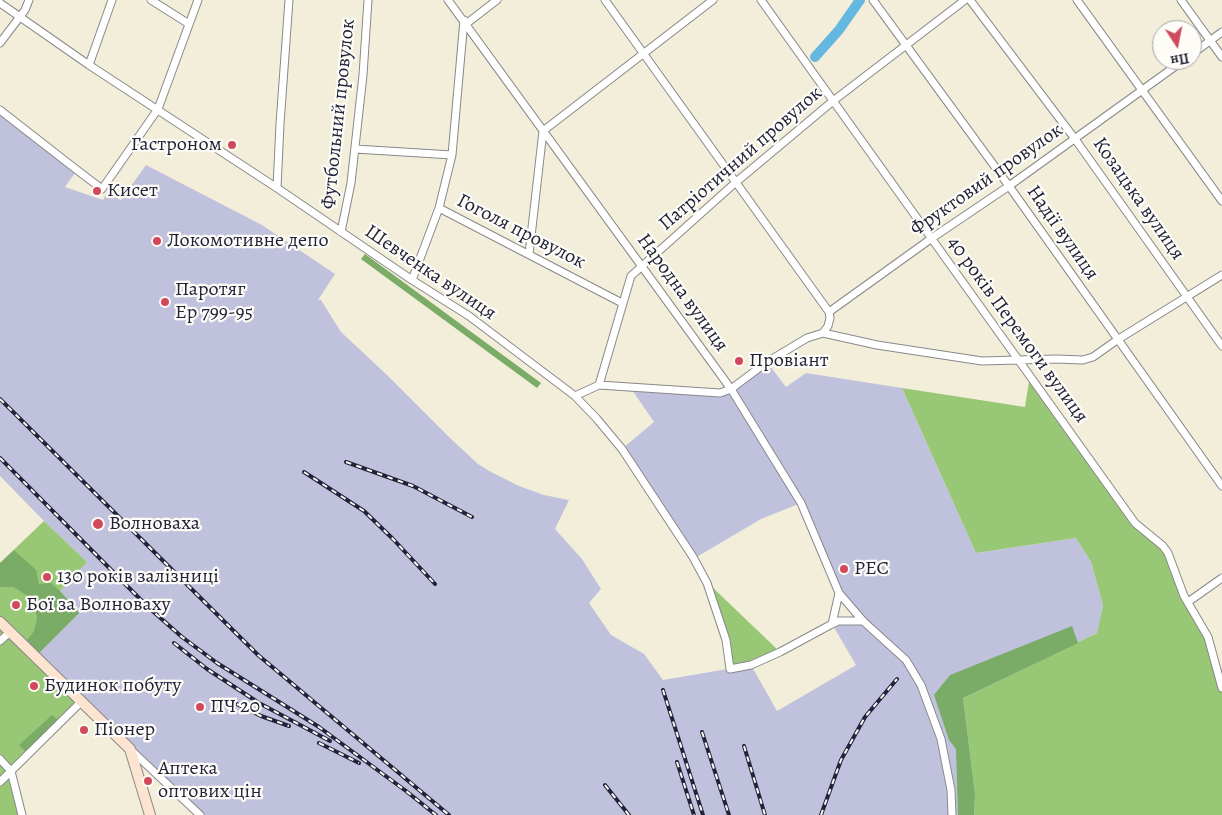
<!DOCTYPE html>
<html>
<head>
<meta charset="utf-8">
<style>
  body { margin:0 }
  #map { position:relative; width:1222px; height:815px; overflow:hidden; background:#f2eeda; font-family:Alegreya,serif }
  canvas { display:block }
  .north { position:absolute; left:1152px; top:20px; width:50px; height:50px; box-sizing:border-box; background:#fdfcf7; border:1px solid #a5a5ac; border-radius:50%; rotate:169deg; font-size:14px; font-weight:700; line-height:20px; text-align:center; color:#22223b }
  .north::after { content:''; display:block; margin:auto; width:18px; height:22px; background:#d1495b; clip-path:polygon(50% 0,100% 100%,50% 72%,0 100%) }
</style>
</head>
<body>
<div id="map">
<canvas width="1222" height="815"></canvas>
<div class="north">Пн</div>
</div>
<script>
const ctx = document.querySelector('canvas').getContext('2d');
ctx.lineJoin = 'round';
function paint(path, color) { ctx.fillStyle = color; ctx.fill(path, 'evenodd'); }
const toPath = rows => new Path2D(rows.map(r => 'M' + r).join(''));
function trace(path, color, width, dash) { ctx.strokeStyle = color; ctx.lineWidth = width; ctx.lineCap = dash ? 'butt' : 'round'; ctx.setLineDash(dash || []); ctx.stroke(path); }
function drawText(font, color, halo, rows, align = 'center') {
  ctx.font = font + ' Alegreya,serif'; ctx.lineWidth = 4.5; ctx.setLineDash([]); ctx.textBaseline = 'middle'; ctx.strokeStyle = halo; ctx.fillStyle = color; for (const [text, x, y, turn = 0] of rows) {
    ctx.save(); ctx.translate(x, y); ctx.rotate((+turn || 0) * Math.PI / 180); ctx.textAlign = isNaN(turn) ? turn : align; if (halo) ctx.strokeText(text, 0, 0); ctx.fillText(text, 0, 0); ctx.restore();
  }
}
paint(toPath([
  [0,110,77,170,65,187,103,200,107,193,121,200,146,165,262,225,335,274,318,300,321,300,341,332,387,375,450,438,478,464,491,472,519,486,544,495,569,500,555,529,582,559,601,589,589,603,611,635,644,654,663,680,751,665,777,711,856,665,832,624,862,621,839,593,801,503,761,519,695,558,623,448,654,422,630,387,720,393,767,362,786,387,806,373,902,388,976,553,1076,538,1091,562,1103,605,1097,633,963,698,975,794,974,815,200,815,37,655,60,591,87,562,44,521,0,476]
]), '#c0c2dd');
paint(toPath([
  [1030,375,1135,523,1163,546,1184,596,1208,637,1222,688,1222,815,974,815,975,794,963,698,1097,633,1103,605,1091,562,1076,538,976,553,902,388,1025,407],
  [44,521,87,562,60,591,79,613,37,655,0,619,0,563],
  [709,584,780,652,730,669],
  [0,625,80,704,11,771,22,815,0,815]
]), '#98c776');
paint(toPath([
  [365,254,541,383,537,388,361,259],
  [14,550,36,570,39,584,51,583,60,591,79,613,37,655,25,643,34,631,37,619,35,605,32,599,14,587,0,587,0,563],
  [1072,626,1078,643,963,698,975,794,974,815,958,815,956,749,949,740,934,695,950,675],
  [52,715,58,720,25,751,19,745]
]), '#7aac67');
trace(toPath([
  [815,57,839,30,860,0]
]), '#64b7e0', 10);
const street = toPath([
  [151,0,189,24],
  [448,0,731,389,801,503,839,593,863,621,906,660,921,685,941,739,951,790,952,815],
  [605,0,829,312],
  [761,0,1135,523,1163,546,1168,553,1184,596,1208,637,1222,688],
  [873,0,1009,186,1222,486],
  [970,0,1075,139,1222,346],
  [1077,0,1222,201],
  [1181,0,1222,57],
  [0,3,89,65,277,188,412,280,469,316,575,396,597,419,622,449,693,557,707,583,726,640,730,669,751,665,780,652,832,624,839,593],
  [464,20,452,155,439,208,622,303],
  [466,24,497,0],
  [0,43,25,10,29,0],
  [1192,54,1222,32],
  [89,65,112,0],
  [0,110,77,170,102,189,158,109,198,0],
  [355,149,452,155],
  [277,188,280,124,289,0],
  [341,232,351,183,363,75,368,0],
  [529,254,543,131,713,0],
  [412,280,439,208],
  [823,333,828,326,830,318,829,312,932,238,1009,186,1184,60],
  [599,385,631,276,735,183,833,101,965,0],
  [575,396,599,385,720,393,731,389,767,362,807,338,823,333,877,345,982,361,1056,359,1083,360,1093,357,1117,340,1222,275],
  [1188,602,1222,578],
  [832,624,838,621,863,621],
  [0,641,10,632],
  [131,750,200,815],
  [0,759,11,771,22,815],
  [0,782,81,702]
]);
const secondary = toPath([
  [0,622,130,749,150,815]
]);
trace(street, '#8a888a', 9);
trace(secondary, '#8a888a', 12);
trace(street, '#fff', 7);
trace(secondary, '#fde4d1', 10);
const rail = toPath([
  [0,399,258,655,449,815],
  [0,458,148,607,182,637,217,663,319,727,406,791,436,815],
  [346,462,413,486,472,517],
  [304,472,364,511,393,539,435,584],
  [174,643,207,669,259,703,330,741],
  [663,690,703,815],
  [237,704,261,716,289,726],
  [702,732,729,815],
  [319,743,359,763],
  [744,746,765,815],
  [677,762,694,815],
  [605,785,629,815],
  [821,815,841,760,865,717,897,679]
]);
trace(rail, '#22223b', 4);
trace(rail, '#fdfcf7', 2, [5.5]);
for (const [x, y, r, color] of [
  [232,145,5,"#d1495b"],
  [97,191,5,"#d1495b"],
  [157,241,5,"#d1495b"],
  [165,302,5,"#d1495b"],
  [739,361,5,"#d1495b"],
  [98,524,6,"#d1495b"],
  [844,569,5,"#d1495b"],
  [47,577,5,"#d1495b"],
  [16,605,5,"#d1495b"],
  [34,686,5,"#d1495b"],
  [200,707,5,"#d1495b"],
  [84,730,5,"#d1495b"],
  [148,781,5,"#d1495b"]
]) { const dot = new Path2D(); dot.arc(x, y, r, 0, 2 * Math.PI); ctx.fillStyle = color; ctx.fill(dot); trace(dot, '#fdfcf7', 2); }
drawText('20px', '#22223b', '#fdfcf7', [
  ["Футбольний провулок",339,114,-84],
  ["Патріотичний провулок",741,159,-41],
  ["Фруктовий провулок",987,180,-35],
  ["Козацька вулиця",1138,199,55],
  ["Гоголя провулок",521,232,27],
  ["Надії вулиця",1062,233,55],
  ["Шевченка вулиця",430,273,34],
  ["Народна вулиця",682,293,54],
  ["40 років Перемоги вулиця",1017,330,54]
]);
drawText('20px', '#22223b', '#fdfcf7', [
  ["Гастроном",222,145,"right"],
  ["Кисет",107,191],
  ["Локомотивне депо",167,241],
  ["Паротяг",175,290],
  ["Ер 799-95",175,313],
  ["Провіант",749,361],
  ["Волноваха",109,524],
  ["РЕС",854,569],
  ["130 років залізниці",57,577],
  ["Бої за Волноваху",26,605],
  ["Будинок побуту",44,686],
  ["ПЧ 20",210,707],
  ["Піонер",94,730],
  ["Аптека",158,769],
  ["оптових цін",158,792]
], 'left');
</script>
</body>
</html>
